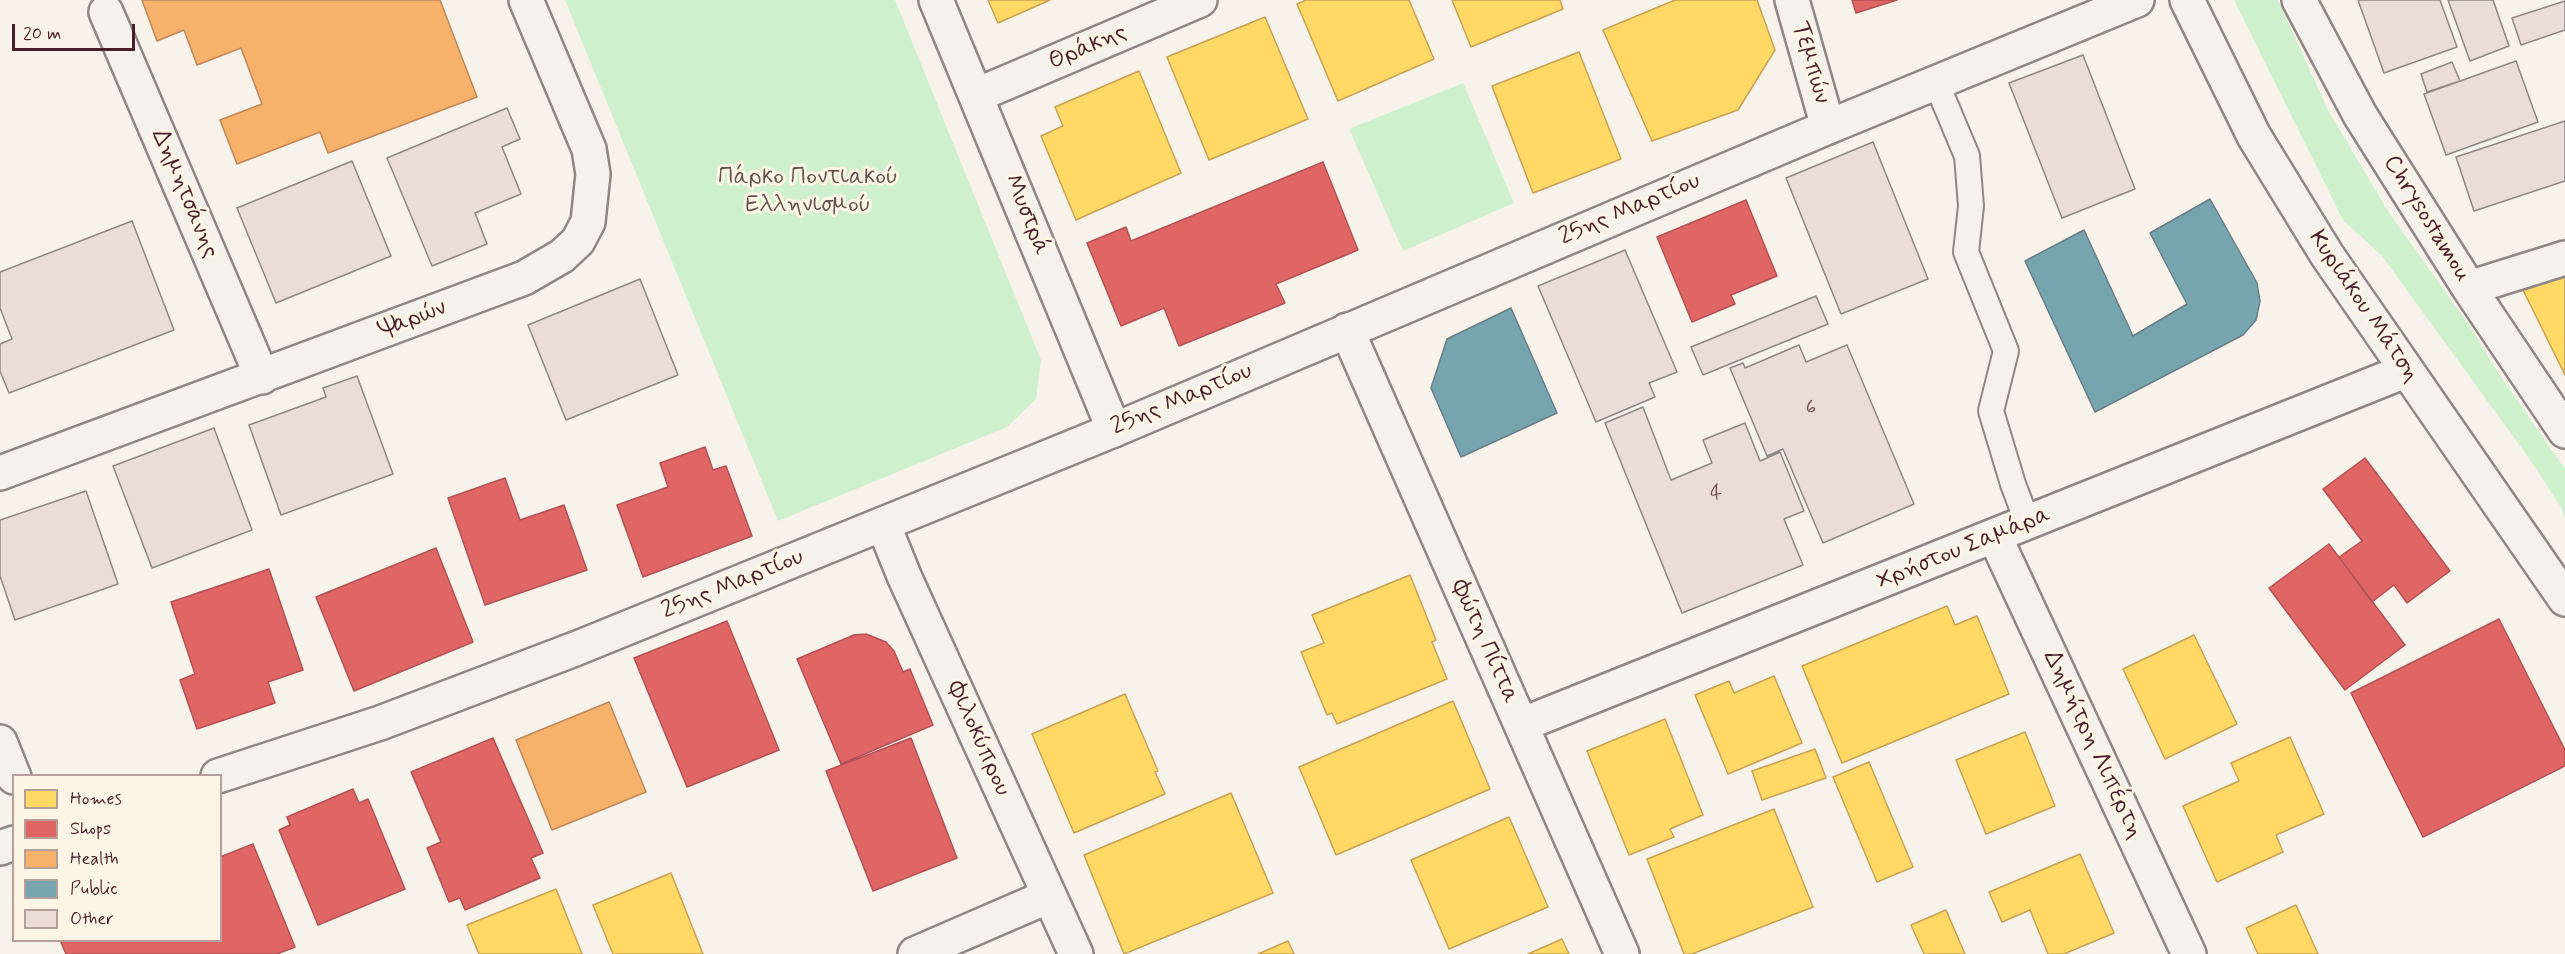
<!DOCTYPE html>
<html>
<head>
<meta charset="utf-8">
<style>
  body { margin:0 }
  #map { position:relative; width:2565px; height:954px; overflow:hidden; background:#f7f3ea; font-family:Mynerve,sans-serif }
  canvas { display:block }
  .legend { position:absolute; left:12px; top:774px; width:210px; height:168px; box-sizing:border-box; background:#fcf5e5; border:2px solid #b59f9b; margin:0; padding:8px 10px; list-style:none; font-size:18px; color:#4a1f2b }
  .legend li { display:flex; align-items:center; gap:12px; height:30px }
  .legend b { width:30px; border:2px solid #b59f9b }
  .scale { position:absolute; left:12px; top:24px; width:123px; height:27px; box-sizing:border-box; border:3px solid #4a1f2b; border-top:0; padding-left:8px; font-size:18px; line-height:21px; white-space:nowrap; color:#4a1f2b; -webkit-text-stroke:4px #fcf5e5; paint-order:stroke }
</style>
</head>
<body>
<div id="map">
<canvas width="2565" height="954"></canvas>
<ul class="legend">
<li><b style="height:16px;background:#ffd966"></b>Homes</li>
<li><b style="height:16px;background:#e06666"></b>Shops</li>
<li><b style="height:16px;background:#f6b26b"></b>Health</li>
<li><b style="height:16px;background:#76a5af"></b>Public</li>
<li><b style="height:16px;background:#eadcd6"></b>Other</li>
</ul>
<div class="scale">20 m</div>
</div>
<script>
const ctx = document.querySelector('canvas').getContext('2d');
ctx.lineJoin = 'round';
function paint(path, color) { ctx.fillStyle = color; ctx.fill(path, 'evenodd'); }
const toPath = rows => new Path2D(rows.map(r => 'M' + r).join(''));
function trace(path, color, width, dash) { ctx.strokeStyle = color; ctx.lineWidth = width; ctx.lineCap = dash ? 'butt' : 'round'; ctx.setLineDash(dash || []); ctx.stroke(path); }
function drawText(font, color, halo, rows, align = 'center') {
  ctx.font = font + ' Mynerve,sans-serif'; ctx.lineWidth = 6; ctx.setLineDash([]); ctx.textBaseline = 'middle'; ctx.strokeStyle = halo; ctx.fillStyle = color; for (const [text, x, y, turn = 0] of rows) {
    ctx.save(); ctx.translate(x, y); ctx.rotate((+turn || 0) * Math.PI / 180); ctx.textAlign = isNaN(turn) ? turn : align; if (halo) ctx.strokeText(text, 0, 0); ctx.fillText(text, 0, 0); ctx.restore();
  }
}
paint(toPath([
  [565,0,895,0,1041,360,1036,399,1007,427,778,521],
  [2234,0,2278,0,2328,110,2389,213,2469,325,2497,371,2565,469,2565,519,2562,509,2531,461,2382,256,2343,220],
  [1463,83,1514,203,1403,251,1349,129]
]), '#cff0cd');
const homes = toPath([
  [988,0,1050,0,998,23,988,0],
  [1306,0,1409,0,1434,59,1338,101,1297,4,1306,0],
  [1452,0,1560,0,1563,9,1471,47,1452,0],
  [1675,0,1757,0,1775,50,1738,110,1652,141,1603,30,1675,0],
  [1265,17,1308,119,1209,160,1167,57,1265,17],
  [1579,52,1621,159,1533,193,1492,86,1579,52],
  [1139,71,1181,173,1076,220,1041,136,1063,126,1055,107,1139,71],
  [2565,270,2565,375,2521,286,2565,270],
  [1410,575,1436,640,1432,642,1447,679,1337,724,1332,713,1327,715,1301,652,1324,643,1312,615,1410,575],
  [1947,606,1955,625,1977,616,2009,694,1842,763,1802,666,1947,606],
  [2194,635,2237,724,2165,759,2123,669,2194,635],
  [1774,676,1802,743,1728,774,1695,695,1729,681,1734,693,1774,676],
  [1125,694,1158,771,1155,772,1165,794,1074,833,1032,734,1125,694],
  [1453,701,1490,789,1336,855,1299,767,1453,701],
  [1665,719,1703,815,1670,829,1674,837,1629,855,1587,751,1665,719],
  [2025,732,2055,806,1986,834,1956,760,2025,732],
  [2290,737,2324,814,2276,835,2283,852,2217,882,2183,806,2239,781,2231,763,2290,737],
  [1815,749,1826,778,1762,800,1752,771,1815,749],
  [1869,762,1913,867,1877,882,1833,777,1869,762],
  [1231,793,1273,893,1124,954,1084,855,1231,793],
  [1774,809,1813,907,1692,954,1684,954,1647,859,1774,809],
  [1509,817,1548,907,1449,949,1411,860,1509,817],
  [2080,854,2114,933,2064,954,2048,954,2030,910,2002,922,1989,892,2080,854],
  [671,873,703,954,613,954,593,905,671,873],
  [556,889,582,954,479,954,467,925,556,889],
  [2296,905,2318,954,2258,954,2246,928,2296,905],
  [1946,910,1965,954,1924,954,1911,925,1946,910],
  [1562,939,1569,954,1528,954,1562,939],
  [1288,941,1294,954,1258,954,1288,941]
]);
paint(homes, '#ffd966');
trace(homes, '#c9a154', 1.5);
const shops = toPath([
  [1852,0,1897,0,1856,13,1852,0],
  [1323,162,1358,250,1276,284,1285,303,1179,346,1164,308,1121,326,1087,243,1126,227,1131,241,1323,162],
  [1746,200,1777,276,1731,295,1735,304,1692,322,1657,237,1746,200],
  [705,447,713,470,726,466,752,536,643,577,617,505,668,487,660,463,705,447],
  [2365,458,2450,571,2407,603,2394,585,2372,602,2339,557,2362,541,2323,489,2365,458],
  [505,478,520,520,564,505,587,570,485,605,448,498,505,478],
  [2329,544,2405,645,2345,690,2269,588,2329,544],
  [436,548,473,642,354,691,316,597,436,548],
  [269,569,303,670,268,682,275,703,197,729,180,680,195,674,171,602,269,569],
  [2499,619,2565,750,2565,766,2423,837,2351,693,2499,619],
  [727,621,779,750,687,787,634,658,727,621],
  [866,634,886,642,894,651,903,672,910,669,933,725,841,764,797,659,854,635,866,634],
  [493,738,543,853,531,858,540,878,465,910,460,898,449,902,427,848,441,842,411,772,493,738],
  [911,738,957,858,873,891,826,771,911,738],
  [353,789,359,803,368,799,405,889,318,925,279,830,290,825,287,817,353,789],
  [253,844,295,947,277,954,66,954,60,940,220,940,220,857,253,844]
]);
paint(shops, '#e06666');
trace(shops, '#b35154', 1.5);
const health = toPath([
  [142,0,440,0,477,97,328,153,320,132,237,164,220,120,262,104,241,48,197,65,184,30,157,41,142,0],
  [609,702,646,792,552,830,516,740,609,702]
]);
paint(health, '#f6b26b');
trace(health, '#c28658', 1.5);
const public = toPath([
  [2210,199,2257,283,2260,301,2256,320,2243,335,2095,412,2025,261,2084,230,2133,336,2187,304,2150,233,2210,199],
  [1511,308,1557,413,1461,457,1431,388,1447,339,1511,308]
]);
paint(public, '#76a5af');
trace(public, '#697d87', 1.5);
const building = toPath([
  [2358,0,2440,0,2457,47,2384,73,2358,0],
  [2448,0,2493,0,2509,46,2470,61,2448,0],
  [2565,1,2565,30,2521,45,2512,18,2565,1],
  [2083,55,2135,189,2062,218,2009,83,2083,55],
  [2516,61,2538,122,2446,155,2424,94,2516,61],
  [2452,62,2460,81,2427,92,2421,74,2452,62],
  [507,108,520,139,502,147,521,194,475,213,487,244,432,266,387,158,507,108],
  [2565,121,2565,181,2474,211,2456,157,2565,121],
  [1873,142,1928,279,1841,314,1786,178,1873,142],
  [352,161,391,256,276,303,237,208,352,161],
  [132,221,174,330,9,393,0,371,0,344,12,339,0,308,0,272,132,221],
  [1625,250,1677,372,1649,383,1655,397,1596,422,1538,286,1625,250],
  [640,279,678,375,566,420,528,325,640,279],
  [1816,296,1828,324,1703,375,1691,347,1816,296],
  [1799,345,1806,362,1847,345,1914,504,1823,543,1783,449,1767,456,1730,368,1743,363,1745,368,1799,345],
  [357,376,393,474,281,515,249,425,326,397,323,388,357,376],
  [1643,407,1671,480,1712,463,1703,440,1745,423,1760,461,1780,452,1804,511,1784,519,1803,565,1682,613,1605,423,1643,407],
  [214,428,252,530,152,568,113,466,214,428],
  [86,491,118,584,15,620,0,576,0,520,86,491]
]);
paint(building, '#eadcd6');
trace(building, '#908684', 1.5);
const lane = toPath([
  [1936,82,1967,156,1971,206,1966,252,2006,351,1991,411,2013,484,2028,524]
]);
const street = toPath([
  [936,0,1114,430],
  [1792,0,1828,127],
  [2299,0,2360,115,2469,288,2565,431],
  [106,12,262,377],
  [977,95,1200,0],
  [2469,288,2565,258],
  [1347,330,1622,954],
  [0,473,524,278,562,256,578,241,588,222,593,174,589,149,526,0],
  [883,524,905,578,1076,954],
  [1995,537,2189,954],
  [1521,725,2405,371],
  [0,742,14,777],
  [915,954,1049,896]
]);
const secondary = toPath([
  [2187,0,2254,136,2327,255,2565,599],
  [218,776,380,723,575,649,1114,430,1828,127,2137,0],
  [0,848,14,843]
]);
trace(lane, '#908684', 28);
trace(street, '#908684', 38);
trace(secondary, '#908684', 38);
trace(lane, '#f5f2ec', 24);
trace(street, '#f5f2ec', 33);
trace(secondary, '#f5f2ec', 33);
drawText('21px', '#724e56', null, [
  ["6",1811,409],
  ["4",1716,495]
]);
drawText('24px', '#4a1f2b', '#fcf5e5', [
  ["Θράκης",1088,48,-23],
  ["Τεμπών",1810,63,74],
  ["Δημητσάνης",184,194,67],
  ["25ης Μαρτίου",1630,210,-23],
  ["Μυστρά",1026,215,68],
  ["Chrysostamou",2426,219,58],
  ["Κυριάκου Μάτση",2363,307,56],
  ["Ψαρών",413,320,-21],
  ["25ης Μαρτίου",1182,400,-23],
  ["Χρήστου Σαμάρα",1964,549,-22],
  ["25ης Μαρτίου",733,585,-22],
  ["Φώτη Πίττα",1484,642,66],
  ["Φιλοκύπρου",978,739,66],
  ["Δημήτρη Λιπέρτη",2092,745,65]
]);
drawText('24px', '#63534e', '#fcf5e5', [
  ["Πάρκο Ποντιακού",808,178],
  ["Ελληνισμού",808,206]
]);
</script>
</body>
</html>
